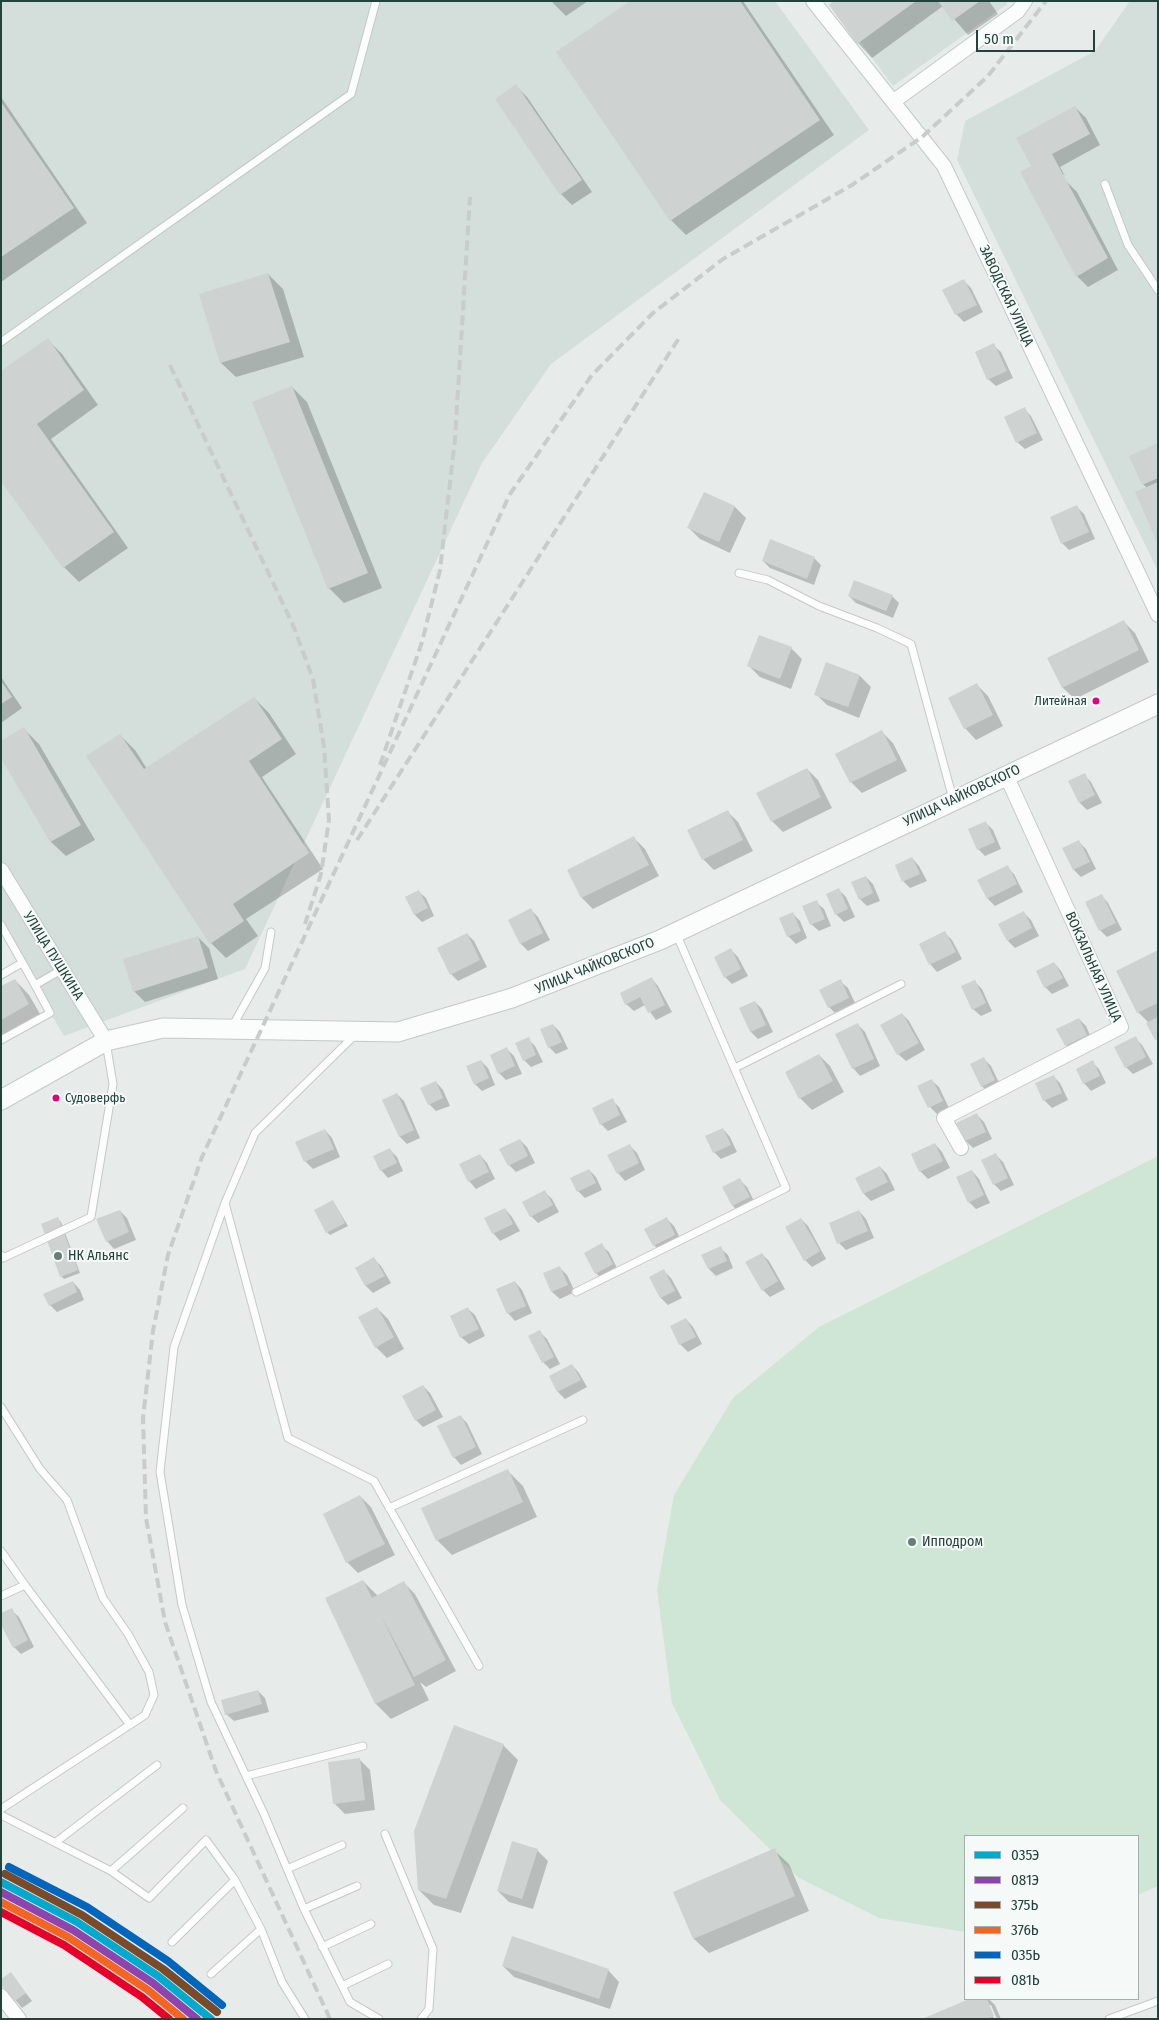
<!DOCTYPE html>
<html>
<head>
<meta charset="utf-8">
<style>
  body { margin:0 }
  #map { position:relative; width:1159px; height:2020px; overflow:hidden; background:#e7ecea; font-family:"Fira Sans Condensed",sans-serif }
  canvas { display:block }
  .frame { position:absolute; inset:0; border:2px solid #22423b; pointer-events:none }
  .legend { position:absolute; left:964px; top:1835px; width:175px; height:165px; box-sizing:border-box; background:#f5faf8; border:1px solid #a1b0ac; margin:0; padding:6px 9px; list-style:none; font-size:15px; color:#22423b }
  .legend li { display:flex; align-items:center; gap:10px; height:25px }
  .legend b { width:25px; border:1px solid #a1b0ac }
  .scale { position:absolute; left:976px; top:30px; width:119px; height:22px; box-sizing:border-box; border:2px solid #22423b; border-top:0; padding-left:6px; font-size:15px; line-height:18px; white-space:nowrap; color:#22423b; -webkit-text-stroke:4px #f5faf8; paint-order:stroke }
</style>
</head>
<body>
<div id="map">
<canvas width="1159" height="2020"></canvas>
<div class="frame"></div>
<ul class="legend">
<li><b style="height:6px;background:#00a9ce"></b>035Э</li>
<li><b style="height:6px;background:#8e44ad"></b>081Э</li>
<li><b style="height:6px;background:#7a4b2a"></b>375Ь</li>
<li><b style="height:6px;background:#f26522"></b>376Ь</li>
<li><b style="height:6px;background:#0065bd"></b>035Ь</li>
<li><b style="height:6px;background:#e4002b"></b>081Ь</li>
</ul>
<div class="scale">50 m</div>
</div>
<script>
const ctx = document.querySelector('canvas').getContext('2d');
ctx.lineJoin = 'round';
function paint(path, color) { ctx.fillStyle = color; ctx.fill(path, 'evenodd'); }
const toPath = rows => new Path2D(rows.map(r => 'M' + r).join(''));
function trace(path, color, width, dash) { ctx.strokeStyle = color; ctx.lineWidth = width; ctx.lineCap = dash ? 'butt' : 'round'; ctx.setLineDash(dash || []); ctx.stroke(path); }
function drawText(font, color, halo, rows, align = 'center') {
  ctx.font = font + ' "Fira Sans Condensed",sans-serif'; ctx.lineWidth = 4; ctx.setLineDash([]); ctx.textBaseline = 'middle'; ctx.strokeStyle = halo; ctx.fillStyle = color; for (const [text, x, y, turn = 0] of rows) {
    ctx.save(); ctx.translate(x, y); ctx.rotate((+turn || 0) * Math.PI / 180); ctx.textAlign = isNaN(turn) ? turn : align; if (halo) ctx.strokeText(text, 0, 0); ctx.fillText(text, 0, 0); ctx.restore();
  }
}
paint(toPath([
  [1,1,775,1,869,130,551,364,482,463,245,969,64,1036,1,929],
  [830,1,1007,1,1006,5,893,86],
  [1130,1,1158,1,1158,571,957,160,965,121,1095,51]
]), '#d4deda');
paint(toPath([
  [1158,1156,1158,1886,1138,1895,1138,1836,965,1836,965,1932,879,1918,799,1878,720,1800,672,1703,657,1590,674,1495,733,1398,819,1327]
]), '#cfe6d7');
paint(toPath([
  [551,1,588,1,566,16],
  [633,1,743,1,834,135,686,235,671,220],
  [836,1,989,1,998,14,968,35,943,6,872,58,858,43],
  [516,86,527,97,592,192,572,205,561,194],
  [1,97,87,223,1,282],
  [1075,107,1086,118,1100,145,1060,167,1065,176,1063,174,1061,176,1077,192,1118,270,1088,287,1077,276,1032,166],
  [268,274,283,289,304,357,236,377,221,363],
  [964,281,971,288,983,312,964,322,956,314,944,290],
  [48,340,62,354,98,405,51,439,128,548,79,582,64,567,1,479],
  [993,345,1001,352,1013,378,996,386,988,379],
  [292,387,307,402,382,588,344,603,329,588],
  [1024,409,1031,416,1043,440,1025,449,1017,442],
  [1158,444,1158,540,1147,488,1143,484],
  [704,493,735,507,746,518,730,553,700,539,689,528],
  [1077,507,1084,514,1095,539,1069,550,1062,543],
  [814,558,821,565,814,585,770,568,763,561],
  [849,596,892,596,899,603,893,618,856,603],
  [1124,622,1135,633,1149,662,1075,699,1063,688,1049,659],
  [791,648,802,659,791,689,760,677,749,666],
  [860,676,871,687,859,718,827,705,816,694],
  [1,677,22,708,1,723],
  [977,685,988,696,1003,726,976,740,965,728],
  [254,698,269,713,296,754,262,777,323,869,246,919,258,936,226,958,211,943,120,735,135,750,147,769],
  [24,729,39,744,95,840,66,856,51,842,1,755],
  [882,732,893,743,907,771,862,793,851,782],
  [807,769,818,780,832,808,783,832,772,821],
  [1084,775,1091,782,1102,803,1087,810,1080,803,1069,782],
  [727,811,738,822,753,851,714,870,703,859],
  [985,822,993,830,1001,849,985,856,978,849],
  [634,838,645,849,659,876,593,909,582,898,569,870],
  [1079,842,1086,849,1096,869,1081,877,1074,870,1064,849],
  [912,858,919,866,927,881,910,888,903,881],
  [1007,867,1014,874,1023,892,995,906,988,899],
  [866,877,873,884,880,901,867,906,860,899],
  [839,890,846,897,855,917,844,922,836,914,828,895],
  [418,891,426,898,434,916,422,922,415,915,406,897],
  [1101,895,1108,903,1122,930,1107,937,1100,930],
  [816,902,824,909,831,926,819,931,811,924],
  [531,910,538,917,550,940,528,951,521,944],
  [792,913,800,921,807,938,796,944,788,936],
  [1024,913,1031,920,1039,936,1015,948,1008,941],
  [945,933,952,940,962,959,937,972,930,964],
  [467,934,474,941,487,967,458,981,451,974],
  [198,937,209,948,218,979,145,1002,134,991],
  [731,950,738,957,748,976,732,984,725,977],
  [1158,952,1158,1042,1149,1023,1138,1012],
  [1054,963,1061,971,1069,986,1052,994,1045,987],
  [651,978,658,986,672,1012,656,1020,645,1005,634,1011,626,1004],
  [15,980,29,995,43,1019,1,1043,1,988],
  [840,981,848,988,856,1005,836,1014,829,1007],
  [975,982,982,989,992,1011,981,1016,973,1009],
  [755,1002,762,1009,773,1032,758,1039,751,1032,740,1009],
  [902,1014,909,1021,925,1050,906,1061,898,1054],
  [1079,1019,1086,1026,1093,1042,1073,1052,1066,1045],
  [553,1025,560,1032,568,1049,556,1054,549,1047],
  [858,1025,865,1032,880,1066,860,1076,853,1068],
  [1135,1038,1142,1045,1153,1064,1133,1074,1126,1067],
  [528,1039,535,1046,543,1062,531,1067,524,1060],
  [507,1049,514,1056,522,1074,506,1080,499,1073],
  [819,1055,830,1066,844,1092,812,1110,800,1098,786,1073],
  [984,1059,991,1066,1001,1087,989,1093,982,1086],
  [481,1061,488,1068,495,1085,482,1091,475,1084],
  [1092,1062,1099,1069,1106,1083,1091,1091,1084,1083,1077,1069],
  [1053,1076,1060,1083,1068,1100,1052,1108,1044,1100,1037,1083],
  [931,1080,939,1087,949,1108,937,1114,930,1107,919,1086],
  [436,1082,443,1090,450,1106,436,1111,429,1104],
  [397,1094,404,1101,420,1138,407,1144,400,1137],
  [612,1100,619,1107,627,1122,608,1131,601,1124],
  [977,1115,984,1122,992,1139,973,1148,966,1141,958,1123],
  [723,1129,730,1137,737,1152,721,1159,714,1152],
  [325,1130,332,1138,340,1157,313,1169,306,1162,297,1142],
  [520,1140,527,1147,535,1163,516,1172,509,1165],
  [935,1144,942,1152,950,1168,928,1179,920,1171,913,1155],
  [629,1145,637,1153,645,1170,625,1181,618,1173],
  [390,1150,397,1157,403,1171,388,1178,381,1170],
  [480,1155,487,1163,495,1179,476,1189,469,1181],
  [996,1155,1003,1162,1014,1185,1001,1191,994,1184],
  [880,1167,887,1174,895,1190,871,1201,864,1194,857,1178],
  [589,1170,596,1177,602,1190,585,1198,578,1191],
  [972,1171,979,1179,990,1203,976,1209,969,1202],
  [740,1180,747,1187,756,1205,740,1213,733,1206,724,1188],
  [545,1192,552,1199,559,1212,538,1223,531,1216],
  [333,1201,348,1226,330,1235,327,1232],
  [505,1209,512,1217,520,1231,500,1241,493,1233,486,1219],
  [120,1211,127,1218,136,1240,114,1249,107,1241],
  [859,1211,866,1219,874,1238,846,1250,839,1243],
  [58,1219,61,1222,80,1273,64,1279,61,1276],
  [667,1219,674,1226,682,1242,661,1252,654,1245],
  [801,1219,808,1226,826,1259,812,1267,805,1260],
  [601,1245,609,1252,619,1272,603,1280,596,1273],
  [720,1248,728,1255,733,1268,716,1276,709,1269],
  [762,1254,769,1261,785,1289,770,1297,763,1290],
  [374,1259,381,1266,391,1283,373,1293,366,1286,356,1268],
  [560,1268,567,1275,575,1292,560,1299,552,1292,545,1274],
  [664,1271,671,1278,682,1298,668,1305,661,1298],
  [73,1282,80,1290,84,1300,57,1312,50,1305],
  [515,1282,522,1290,532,1313,515,1321,508,1313],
  [377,1308,388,1319,404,1349,387,1358,376,1347],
  [467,1308,475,1315,485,1336,469,1344,461,1337],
  [686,1319,693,1327,702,1344,688,1352,680,1344,671,1327],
  [540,1332,547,1339,560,1364,550,1369,543,1362],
  [572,1365,579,1373,587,1387,565,1399,558,1392,551,1377],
  [423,1386,430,1393,443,1417,423,1427,416,1420],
  [460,1416,467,1423,482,1454,461,1465,454,1457],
  [508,1471,523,1486,537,1517,452,1555,437,1540],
  [360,1496,371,1507,395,1555,358,1573,347,1562],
  [363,1581,378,1596,404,1583,415,1594,456,1671,426,1687,420,1682,429,1700,391,1719,376,1704,327,1598],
  [11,1610,19,1617,34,1647,21,1654,14,1647],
  [258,1691,265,1698,269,1712,234,1721,226,1714],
  [503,1745,518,1760,461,1913,434,1905,419,1890],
  [359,1759,370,1770,375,1810,345,1814,334,1803],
  [537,1850,548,1861,533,1909,509,1902,498,1891],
  [774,1850,789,1864,809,1911,709,1953,694,1939,674,1893],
  [503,1966,608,1970,619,1982,610,2009,514,1977],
  [11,1974,32,2001,22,2008,1,1983],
  [972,1999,989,1999,995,2005,1001,2019,997,2019,991,2005,988,2005,994,2019,925,2019]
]), '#0003');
paint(toPath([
  [630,1,740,1,820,120,670,221,556,52],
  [834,1,916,1,857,44,829,5],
  [938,1,980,1,952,21],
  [516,84,582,180,560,195,495,99],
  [1,102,74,208,1,257],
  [1075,106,1090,134,1052,154,1108,258,1076,277,1020,172,1031,166,1016,138],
  [268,273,290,342,220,363,199,294],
  [964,279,977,305,955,315,942,290],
  [48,338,84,390,37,424,114,532,63,568,1,481,1,371],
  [994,343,1007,371,987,380,975,352],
  [292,386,368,573,328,589,252,402],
  [1025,407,1037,433,1016,443,1004,417],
  [1158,443,1158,478,1142,485,1129,456],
  [1158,482,1158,544,1135,492],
  [704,492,735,506,719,542,687,528],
  [1077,505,1089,532,1061,544,1050,517],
  [770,539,815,557,807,579,762,561],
  [854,580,893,595,886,611,848,596],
  [1124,620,1139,650,1062,688,1047,658],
  [759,635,792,647,780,679,747,666],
  [826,662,860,675,848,707,814,695],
  [1,681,12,697,1,704],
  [977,683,993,715,964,729,948,698],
  [254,697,282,739,249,761,309,853,233,904,244,921,210,944,86,756,120,734,144,769],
  [24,727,81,825,50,842,1,758,1,741],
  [882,730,897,760,850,783,835,754],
  [807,768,821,797,771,822,756,793],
  [1085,773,1095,795,1079,803,1068,781],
  [728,810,743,840,702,860,687,830],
  [986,821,995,842,977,850,968,829],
  [634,836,649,865,581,898,567,870],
  [1079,840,1090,862,1073,870,1062,848],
  [912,857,920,874,902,882,895,865],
  [1008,865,1017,884,987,899,977,880],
  [866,876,873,893,859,900,851,882],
  [839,888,848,909,835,915,826,894],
  [419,890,428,908,414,915,405,897],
  [1102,894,1116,923,1099,931,1085,902],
  [817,900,825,919,810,925,802,906],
  [531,908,543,933,520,944,508,920],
  [1024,911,1032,928,1007,941,998,924],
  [793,912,801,931,787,937,779,918],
  [945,931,956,952,929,965,919,944],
  [467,933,480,960,450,975,437,948],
  [198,936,208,968,133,992,123,959],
  [731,948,741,969,724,978,714,957],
  [1158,950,1158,1003,1137,1013,1116,971],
  [1054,962,1063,978,1044,988,1036,971],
  [652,977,665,1005,648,1013,640,997,625,1005,620,993],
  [15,979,29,1004,1,1020,1,986],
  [841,979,849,998,828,1008,819,990],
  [975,980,986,1003,972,1010,961,986],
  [755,1001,766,1025,750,1032,739,1008],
  [902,1013,919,1043,897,1055,880,1025],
  [1158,1017,1158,1039,1155,1040,1146,1023],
  [1079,1018,1087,1035,1065,1046,1056,1029],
  [858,1023,874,1059,852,1069,835,1034],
  [553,1024,562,1042,548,1048,540,1029],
  [1136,1036,1146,1057,1125,1068,1114,1047],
  [529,1037,536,1055,523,1061,515,1043],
  [507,1047,515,1066,498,1074,490,1055],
  [819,1054,833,1081,799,1099,785,1072],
  [984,1057,995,1080,981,1087,970,1064],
  [481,1060,489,1078,474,1085,466,1066],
  [1093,1060,1100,1076,1083,1084,1076,1069],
  [1054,1075,1062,1093,1043,1101,1035,1083],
  [932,1079,943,1101,928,1108,917,1086],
  [436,1081,443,1098,428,1105,420,1088],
  [397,1093,414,1130,399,1137,382,1100],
  [613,1098,620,1115,600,1125,592,1108],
  [977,1113,986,1132,965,1141,956,1123],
  [723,1128,731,1145,713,1153,705,1136],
  [325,1129,334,1149,304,1162,295,1142],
  [520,1139,528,1156,508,1166,499,1149],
  [935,1143,943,1161,919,1172,911,1154],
  [630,1144,639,1163,617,1174,607,1155],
  [390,1148,397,1163,380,1171,373,1156],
  [996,1153,1008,1178,993,1185,981,1160],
  [480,1154,489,1172,468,1182,459,1164],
  [880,1166,888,1182,863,1194,855,1178],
  [589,1169,596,1183,577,1192,570,1178],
  [972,1170,984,1195,968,1203,956,1177],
  [740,1178,750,1197,732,1206,722,1187],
  [545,1190,553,1205,530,1217,522,1202],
  [333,1200,345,1223,326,1233,314,1210],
  [505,1208,513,1224,492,1234,484,1218],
  [120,1210,129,1232,106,1242,96,1219],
  [859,1210,868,1231,837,1244,829,1223],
  [58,1217,78,1270,60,1277,41,1224],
  [667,1217,675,1235,653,1246,644,1229],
  [801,1218,820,1251,804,1261,785,1227],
  [602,1243,613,1264,595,1274,584,1253],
  [721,1246,727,1261,708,1269,701,1255],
  [762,1253,778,1281,762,1291,745,1262],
  [374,1257,385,1276,365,1286,355,1268],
  [560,1266,568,1285,551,1292,543,1273],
  [664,1269,675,1291,660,1298,649,1277],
  [73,1281,77,1292,49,1306,43,1294],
  [515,1281,526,1306,507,1314,496,1289],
  [377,1307,394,1337,375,1348,358,1317],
  [468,1307,479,1329,460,1338,450,1316],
  [686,1318,696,1337,679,1345,670,1326],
  [540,1330,554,1357,542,1363,528,1336],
  [572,1364,581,1380,557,1392,549,1376],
  [423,1385,436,1410,415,1421,402,1396],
  [461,1415,476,1447,453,1458,437,1426],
  [508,1469,523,1502,436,1541,421,1508],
  [360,1495,385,1544,346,1563,323,1514],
  [363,1580,372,1598,404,1581,446,1660,414,1677,380,1614,415,1685,375,1704,325,1598],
  [12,1608,28,1640,13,1648,1,1625,1,1613],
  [258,1690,262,1704,225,1715,221,1700],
  [454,1725,504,1744,446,1899,418,1890,414,1831],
  [360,1758,365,1800,333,1804,328,1762],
  [512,1841,538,1849,522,1899,497,1891],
  [775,1848,795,1896,693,1939,673,1892],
  [512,1936,609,1969,599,1999,502,1966],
  [11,1972,26,1993,13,2002,1,1985,1,1979],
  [969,1999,987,1999,994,2016,987,2019,922,2019]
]), '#ced3d1');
const lane = toPath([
  [1105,184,1128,245,1158,290],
  [1,342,351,94,376,1],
  [739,573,768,580,819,606,877,628,911,644,953,799],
  [1,925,35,985,61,970],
  [1,975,22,963],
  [232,1027,265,968,271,932],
  [355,1035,255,1133,225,1203,174,1347,160,1472,182,1605,211,1702,264,1814,304,1909,350,2002,379,2019],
  [1,1040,50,1013,35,985],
  [735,1068,901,984],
  [225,1203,288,1438,374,1481,479,1666],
  [1,1255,3,1258,91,1217,113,1084,106,1042],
  [576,1292,786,1188,676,933],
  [1,1407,40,1469,67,1500,103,1598,128,1634,149,1672,154,1695,145,1715,1,1809],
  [389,1508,583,1420],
  [1,1551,25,1585,1,1596],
  [25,1585,130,1725],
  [246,1776,363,1746],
  [1,1815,111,1871,149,1898,206,1840,235,1880,261,1929,282,1982,305,2019],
  [385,1834,433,1949,429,2009,421,2019],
  [56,1842,157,1765],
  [287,1869,342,1845],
  [111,1871,183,1808],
  [304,1909,357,1886],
  [172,1942,235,1880],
  [322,1947,371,1924],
  [211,1974,261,1929],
  [342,1986,388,1964],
  [1109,2019,1158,2001]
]);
const street = toPath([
  [813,1,944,166,1158,615],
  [894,101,1018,11,1025,1],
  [1,870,106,1041],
  [961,1148,944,1118,1121,1027,1006,775],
  [1,1996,19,2019]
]);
const secondary = toPath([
  [1,1100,106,1041,163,1028,398,1032,512,998,660,940,1158,704]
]);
trace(lane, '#c4c9c7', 9);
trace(street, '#c4c9c7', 16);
trace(secondary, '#c2cac7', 21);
trace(lane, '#fbfcfc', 7);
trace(street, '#fbfcfc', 14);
trace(secondary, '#fbfcfc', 19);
trace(toPath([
  [170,365,293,625,313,679,324,747,329,820,321,874,305,924],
  [380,765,422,642,440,570,455,439,470,197],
  [357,840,681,335],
  [330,2019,216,1771,165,1622,146,1518,143,1418,153,1331,168,1255,202,1157,510,494,592,375,653,313,723,259,852,185,922,137,988,76,1046,1]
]), '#c8cdcb', 4, [10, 5]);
trace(toPath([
  [1,1882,77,1922,158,1976,211,2019]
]), '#00a9ce', 8);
trace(toPath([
  [1,1892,73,1930,153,1983,197,2019]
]), '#8e44ad', 8);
trace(toPath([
  [5,1874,82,1915,163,1969,217,2012]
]), '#7a4b2a', 8);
trace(toPath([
  [1,1902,68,1937,148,1990,183,2019]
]), '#f26522', 8);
trace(toPath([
  [9,1867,87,1907,168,1961,222,2005]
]), '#0065bd', 8);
trace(toPath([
  [1,1912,64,1945,142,1997,169,2019]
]), '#e4002b', 8);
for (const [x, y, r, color] of [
  [1096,701,4.5,"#e5007d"],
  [56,1098,4.5,"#e5007d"],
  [58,1256,5,"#677e78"],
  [912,1542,5,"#677e78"]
]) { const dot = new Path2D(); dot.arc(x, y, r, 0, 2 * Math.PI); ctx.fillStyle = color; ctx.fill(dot); trace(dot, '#f5faf8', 2); }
drawText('13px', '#22423b', '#f5faf8', [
  ["Литейная",1087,701],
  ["Судоверфь",65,1098,"left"]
], 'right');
drawText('14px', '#22423b', '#f5faf8', [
  ["ЗАВОДСКАЯ УЛИЦА",1006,296,65],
  ["УЛИЦА ЧАЙКОВСКОГО",962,796,-25],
  ["УЛИЦА ПУШКИНА",53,956,58],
  ["УЛИЦА ЧАЙКОВСКОГО",595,966,-22],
  ["ВОКЗАЛЬНАЯ УЛИЦА",1093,967,66]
]);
drawText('14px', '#22423b', '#f5faf8', [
  ["НК Альянс",68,1256],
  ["Ипподром",922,1542]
], 'left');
</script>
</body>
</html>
